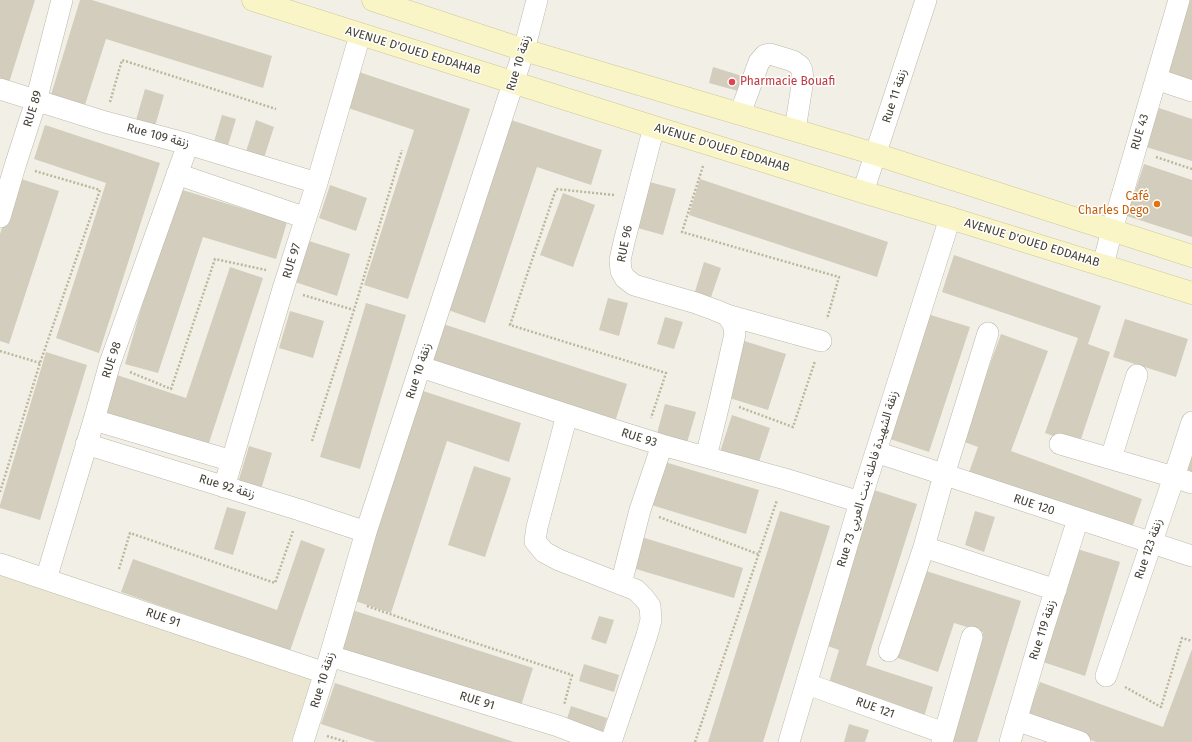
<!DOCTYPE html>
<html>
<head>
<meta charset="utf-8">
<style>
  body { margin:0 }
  canvas { display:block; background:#f2f0e6 }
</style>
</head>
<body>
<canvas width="1192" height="742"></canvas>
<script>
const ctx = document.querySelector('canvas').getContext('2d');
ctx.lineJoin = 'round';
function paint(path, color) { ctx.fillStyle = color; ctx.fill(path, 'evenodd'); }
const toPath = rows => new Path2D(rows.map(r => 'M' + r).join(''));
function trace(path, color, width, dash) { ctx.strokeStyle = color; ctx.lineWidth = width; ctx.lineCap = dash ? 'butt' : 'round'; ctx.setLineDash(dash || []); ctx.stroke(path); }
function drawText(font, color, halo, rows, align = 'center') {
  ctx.font = font + ' "Fira Sans","Noto Sans Arabic",sans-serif'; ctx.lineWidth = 3; ctx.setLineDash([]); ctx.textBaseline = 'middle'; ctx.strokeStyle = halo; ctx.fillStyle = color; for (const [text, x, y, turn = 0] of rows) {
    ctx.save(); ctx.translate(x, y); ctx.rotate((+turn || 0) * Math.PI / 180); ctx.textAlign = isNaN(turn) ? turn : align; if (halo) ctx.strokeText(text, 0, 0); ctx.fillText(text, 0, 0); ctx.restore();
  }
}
paint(toPath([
  [0,574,314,673,291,742,0,742]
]), '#eae6d1');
paint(toPath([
  [0,0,35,0,8,86,0,83],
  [80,0,92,0,272,56,263,88,106,39,84,108,50,98],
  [1185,0,1192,0,1192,85,1161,75],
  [713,67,742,76,738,91,709,83],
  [353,70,470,109,408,299,364,285,414,130,342,106],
  [145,89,164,95,153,133,134,127],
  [1159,108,1192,119,1192,161,1146,147],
  [222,115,236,119,226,152,212,148],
  [256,120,274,127,262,164,244,158],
  [511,120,602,150,591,185,537,167,485,323,448,310],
  [45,125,160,163,99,353,56,338,106,183,34,159],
  [1144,164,1192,180,1192,237,1127,216],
  [18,178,59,191,9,344,0,341,0,234],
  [700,179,888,242,877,277,689,215],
  [646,181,676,189,663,235,634,227],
  [330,185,367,198,356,231,319,218],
  [176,188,287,222,276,259,203,237,158,373,125,364],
  [563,193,595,205,573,267,540,255],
  [309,241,350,254,337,296,295,282],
  [954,255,1101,306,1088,344,1110,352,1079,445,1045,433,1078,338,942,292],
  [704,262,721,268,709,303,693,298],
  [230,267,263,278,206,452,100,417,114,374,186,398],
  [608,298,628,303,619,336,599,330],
  [366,303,406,315,360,469,320,457],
  [290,311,324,321,313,358,279,348],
  [924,313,970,327,929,452,884,437],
  [665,317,683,322,674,349,657,344],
  [1125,319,1188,339,1176,377,1113,357],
  [440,323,627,384,614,425,427,364],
  [1001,334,1048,351,1011,451,1142,499,1130,534,968,475,978,447,962,441],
  [741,340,786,354,768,410,723,396],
  [46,352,87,365,40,520,0,508,0,505],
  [420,390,521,423,509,462,447,441,391,613,352,600],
  [665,404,696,412,686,446,656,437],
  [732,415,770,428,756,471,718,458],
  [249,446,272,453,260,493,237,486],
  [1192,454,1192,476,1185,474],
  [658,460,759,490,746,534,645,503],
  [474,466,511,478,485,557,448,545],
  [874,490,917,504,866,665,933,687,924,717,828,686,839,650,825,645],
  [227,507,246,512,233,555,214,549],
  [780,511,830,526,763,742,708,742],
  [975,511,995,517,984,552,965,545],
  [638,536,743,568,734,598,629,567],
  [301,540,325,549,290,651,121,592,133,559,277,610],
  [1074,548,1120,562,1085,676,1037,660],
  [923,570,1021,601,977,742,947,742,983,632,954,623,938,672,895,657],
  [346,608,533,668,520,709,333,648],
  [599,616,614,620,606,644,591,639],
  [1192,649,1192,742,1096,742,1027,716,1040,682,1163,727],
  [584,664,619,675,614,692,579,681],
  [335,683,514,742,376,742,321,724],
  [571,706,607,718,602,734,566,722],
  [849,724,869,730,865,742,844,742]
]), '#d2cdbc');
const street = toPath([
  [1156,79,1192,91],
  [0,89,105,122,188,144,317,183],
  [740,114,759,62,765,55,770,54,793,61,800,66,802,71,803,79,795,130],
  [654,127,624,242,620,260,621,271,625,278,634,285,696,303,715,310,727,315,733,324,735,334,720,400,706,457],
  [177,174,306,218],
  [863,192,926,0],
  [0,217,15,166,36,101,62,0],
  [1103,265,1112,230,1179,0],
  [727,315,821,341],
  [421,367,614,430,662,445,785,479,860,502],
  [567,415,537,527,535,541,544,552,559,560,636,590,644,598,650,606,651,620,647,635,611,742],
  [94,420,232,461],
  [86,444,300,510,366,532],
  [1060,444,1174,477,1192,483],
  [876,452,1192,556],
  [1111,458,1137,375],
  [224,487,283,289,317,183,360,35],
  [924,547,1056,590],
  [0,564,325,673],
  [46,579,94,420,110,363,188,144],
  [621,584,640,510,662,445],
  [889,651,924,547,944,475,988,333],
  [330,656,558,726,600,742],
  [1106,676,1174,477,1192,422],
  [807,684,944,733],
  [1016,720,1080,742],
  [303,742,330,656,366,532,524,50,537,0],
  [789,742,860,502,950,218],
  [942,742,972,637],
  [1010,742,1040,639,1078,519]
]);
const secondary = toPath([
  [253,0,654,127,863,192,950,218,1192,293],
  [373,0,524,50,875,154,1192,256]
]);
trace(street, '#bcb8a9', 22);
trace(secondary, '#cec798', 23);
trace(toPath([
  [110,102,122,60,276,109],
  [1156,157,1192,169],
  [703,166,682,232,839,277,827,319],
  [614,195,556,189,510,325,666,373,651,418],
  [303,295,354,310],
  [0,351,40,363],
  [130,372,171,389,215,259,266,270],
  [739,407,793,427,815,361],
  [312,441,354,310,402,150],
  [0,492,40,363,100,190,35,171],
  [659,517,758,554],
  [119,569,130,533,275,583,293,531],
  [367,606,427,627,572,675,564,705],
  [1125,687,1161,707,1182,638,1192,641],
  [327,736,347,742],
  [695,742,777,500]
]), '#bdb69b', 2.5, [2, 2]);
trace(street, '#fff', 21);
trace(secondary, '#faf5c7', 22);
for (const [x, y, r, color] of [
  [732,82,4,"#e0444e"],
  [1157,204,4,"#e8710a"]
]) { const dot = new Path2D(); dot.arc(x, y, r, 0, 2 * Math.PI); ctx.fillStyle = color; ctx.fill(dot); trace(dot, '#fff', 1.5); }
drawText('12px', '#444036', '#fff', [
  ["AVENUE D'OUED EDDAHAB",413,51,17],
  ["Rue 10 زنقة",519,63,-73],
  ["Rue 11 زنقة",895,96,-72],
  ["RUE 89",33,109,-73],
  ["RUE 43",1140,132,-74],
  ["Rue 109 زنقة",158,136,15],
  ["AVENUE D'OUED EDDAHAB",722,148,17],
  ["AVENUE D'OUED EDDAHAB",1032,243,17],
  ["RUE 96",625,244,-79],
  ["RUE 97",292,261,-73],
  ["RUE 98",112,360,-72],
  ["Rue 10 زنقة",419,371,-72],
  ["RUE 93",639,438,17],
  ["Rue 73 زنقة الشهيدة فاطنة بنت العربي",868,479,-73],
  ["Rue 92 زنقة",227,487,17],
  ["RUE 120",1034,505,18],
  ["Rue 123 زنقة",1149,549,-71],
  ["RUE 91",163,618,19],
  ["Rue 119 زنقة",1043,630,-72],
  ["Rue 10 زنقة",323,680,-73],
  ["RUE 91",477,701,17],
  ["RUE 121",875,708,20]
]);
drawText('12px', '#be3a42', '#fff', [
  ["Pharmacie Bouafi",740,82]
], 'left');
drawText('12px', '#c56008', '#fff', [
  ["Café",1149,197],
  ["Charles Dego",1149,211]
], 'right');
</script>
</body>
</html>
